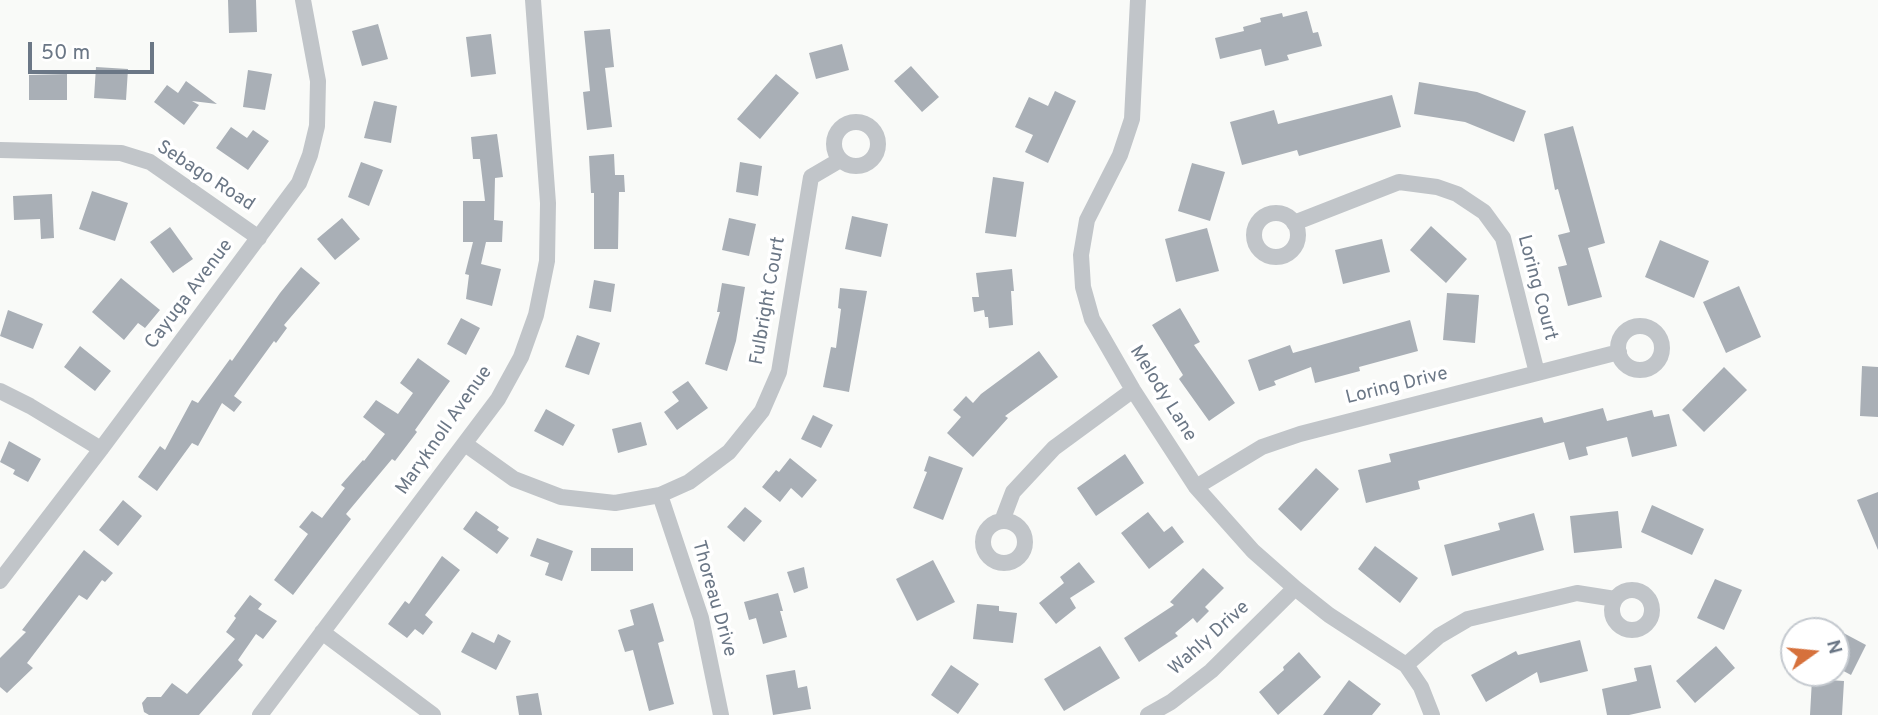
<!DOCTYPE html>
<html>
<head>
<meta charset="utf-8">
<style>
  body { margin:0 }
  #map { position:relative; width:1878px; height:715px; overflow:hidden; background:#f9faf8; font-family:Overpass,sans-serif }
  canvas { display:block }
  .north { position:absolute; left:1780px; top:617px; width:70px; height:70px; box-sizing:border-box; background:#fff; border:2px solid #c4c9cf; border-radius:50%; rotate:75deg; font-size:19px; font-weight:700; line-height:28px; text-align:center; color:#6b7786 }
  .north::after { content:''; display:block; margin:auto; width:24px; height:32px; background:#d6713c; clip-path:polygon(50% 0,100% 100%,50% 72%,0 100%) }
  .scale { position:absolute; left:28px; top:42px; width:126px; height:32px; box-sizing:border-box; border:4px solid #6b7786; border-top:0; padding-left:9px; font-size:21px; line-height:24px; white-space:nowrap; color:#6b7786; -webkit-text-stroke:5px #fff; paint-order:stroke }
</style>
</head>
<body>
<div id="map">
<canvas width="1878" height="715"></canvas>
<div class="north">N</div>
<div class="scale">50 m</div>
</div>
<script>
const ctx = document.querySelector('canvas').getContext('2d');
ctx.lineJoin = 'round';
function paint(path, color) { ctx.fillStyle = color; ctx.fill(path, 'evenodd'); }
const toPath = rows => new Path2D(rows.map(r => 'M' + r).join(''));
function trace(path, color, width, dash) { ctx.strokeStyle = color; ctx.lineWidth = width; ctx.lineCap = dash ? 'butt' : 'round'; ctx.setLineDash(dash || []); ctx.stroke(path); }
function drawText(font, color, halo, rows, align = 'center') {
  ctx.font = font + ' Overpass,sans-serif'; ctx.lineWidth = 7; ctx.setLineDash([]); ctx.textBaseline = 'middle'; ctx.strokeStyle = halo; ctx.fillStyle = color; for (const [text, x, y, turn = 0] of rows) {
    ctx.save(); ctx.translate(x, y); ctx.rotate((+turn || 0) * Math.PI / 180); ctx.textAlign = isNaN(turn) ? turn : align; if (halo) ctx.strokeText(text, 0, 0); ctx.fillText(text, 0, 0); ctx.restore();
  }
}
paint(toPath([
  [228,0,256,0,257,32,229,33],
  [1307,11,1313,33,1318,32,1322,46,1287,55,1289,60,1265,66,1261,49,1220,59,1215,38,1244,31,1243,27,1261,22,1260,18,1282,13,1283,17],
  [378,24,388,59,362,66,352,31],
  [610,29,614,67,605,68,612,127,587,130,583,92,590,91,584,31],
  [491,34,496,74,471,77,466,37],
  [842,44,849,70,816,79,809,53],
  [911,66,939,97,922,112,894,81],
  [96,67,128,69,126,100,94,98],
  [248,70,272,74,265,110,243,107],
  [67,74,67,100,29,100,29,75],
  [776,74,799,93,760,139,737,119],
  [186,81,217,104,192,101,199,105,184,125,154,102,167,85,178,93],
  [1419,82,1477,92,1526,111,1514,142,1465,122,1414,114],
  [1055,91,1076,101,1048,163,1025,152,1033,135,1015,127,1029,97,1048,106],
  [1392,95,1401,127,1299,156,1297,150,1242,165,1230,122,1274,110,1278,124],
  [374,101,397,106,391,143,364,138],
  [1573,126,1605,243,1588,248,1602,297,1568,306,1558,267,1567,265,1558,235,1570,232,1558,189,1555,190,1544,134],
  [231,127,247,138,253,130,269,141,248,170,216,148],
  [497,134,503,177,495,178,494,220,503,221,502,242,486,242,481,264,501,269,492,306,466,299,469,275,465,274,473,242,463,242,463,201,485,201,480,159,473,159,471,137],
  [614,154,615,175,624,175,625,192,619,192,618,249,594,249,594,193,591,193,589,156],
  [361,162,383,170,369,206,348,197],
  [740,162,762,166,758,196,736,192],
  [1192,163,1225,172,1210,221,1178,211],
  [993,177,1024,182,1016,237,985,233],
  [92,191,128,203,115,241,79,229],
  [52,194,54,238,41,239,40,219,14,220,13,196],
  [852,216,888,224,881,257,845,249],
  [342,218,360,239,335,260,317,239],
  [729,218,756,224,749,256,722,250],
  [1431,226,1467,259,1446,283,1410,250],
  [170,227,193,259,173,273,150,242],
  [1207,228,1219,271,1176,282,1165,239],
  [1382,239,1390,272,1343,284,1335,250],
  [1660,240,1709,261,1694,298,1645,277],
  [301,267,320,283,284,325,287,328,276,343,274,341,234,396,242,402,234,412,222,403,198,446,192,443,157,491,138,477,160,446,165,450,192,400,198,403,230,359,232,361,280,293],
  [1012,269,1014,291,1011,291,1013,325,989,328,988,317,985,317,984,310,974,312,972,297,979,297,976,273],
  [121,278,160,310,145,328,138,323,124,340,92,312],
  [594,280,615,284,611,312,589,308],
  [722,283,745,287,736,341,727,371,705,364,720,312,717,312],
  [1739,286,1761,337,1726,353,1703,302],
  [840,288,867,291,849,392,823,387,831,347,836,348,841,309,838,308],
  [1447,293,1479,295,1475,343,1443,340],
  [1180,308,1200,342,1194,345,1235,403,1209,421,1179,379,1183,375,1152,325],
  [8,310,43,324,33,349,0,336],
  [461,318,480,328,466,355,447,344],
  [1410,320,1418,351,1359,367,1360,371,1315,383,1311,367,1274,381,1276,385,1259,391,1248,360,1290,345,1293,353],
  [577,335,600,343,589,375,565,367],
  [80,346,111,371,95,391,64,367],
  [1039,351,1058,377,1005,416,1008,418,973,457,947,433,961,417,953,410,966,396,973,403,981,394],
  [418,358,450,381,415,430,417,432,395,461,392,459,346,514,351,519,293,595,274,580,308,534,299,527,312,511,322,518,345,488,341,485,363,460,364,461,385,434,363,417,376,400,398,414,413,393,400,383],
  [1862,366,1878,367,1878,417,1860,416],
  [1724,367,1747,390,1704,432,1682,410],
  [688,381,708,408,677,430,664,412,679,401,672,392],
  [1603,408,1607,421,1652,410,1654,417,1669,414,1677,446,1632,457,1627,437,1586,447,1588,455,1569,460,1564,442,1418,481,1420,489,1366,503,1358,470,1391,462,1389,454,1542,417,1544,423],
  [546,409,575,425,563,446,534,431],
  [813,415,833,425,821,448,801,439],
  [641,422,647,445,618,453,612,429],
  [9,441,41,459,28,482,13,474,15,470,0,462],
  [1125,454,1144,483,1096,516,1077,488],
  [929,456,963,468,943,520,913,508,927,472,924,471],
  [790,458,817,480,802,498,791,488,780,502,762,487,776,470,779,472],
  [1316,468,1339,489,1301,531,1278,509],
  [1878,492,1878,550,1857,500],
  [123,500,142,516,118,546,99,530],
  [1652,505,1704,529,1692,555,1641,532],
  [745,507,762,521,744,542,727,527],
  [476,511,499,527,497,530,509,538,497,554,463,529],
  [1618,511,1622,548,1574,553,1570,516],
  [1148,512,1164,532,1172,526,1184,542,1149,569,1121,533],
  [1534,513,1544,550,1452,576,1444,545,1500,530,1498,523],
  [537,538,573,551,562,581,545,575,549,563,530,556],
  [1375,546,1418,578,1400,603,1358,569],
  [591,548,633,548,633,571,591,571],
  [84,550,113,573,105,582,102,580,87,600,79,595,27,663,33,668,7,693,0,687,0,658,26,632,22,630],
  [442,556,460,570,425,615,433,622,423,635,415,629,407,638,388,624,405,601,409,604],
  [933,560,955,602,917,621,896,579],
  [1079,562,1095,582,1070,598,1076,608,1056,624,1039,603,1064,583,1060,577],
  [804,567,808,588,794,593,787,572],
  [1203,568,1224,588,1205,607,1209,611,1197,623,1193,618,1175,633,1178,636,1139,662,1124,638,1174,605,1170,602],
  [1715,579,1742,590,1724,630,1697,618],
  [778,593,783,611,780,611,787,637,763,644,756,618,749,620,744,602],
  [250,595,262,604,258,609,277,621,263,639,256,634,238,660,243,665,199,715,149,715,144,712,142,703,147,697,161,697,172,683,187,694,235,639,226,632,236,618,234,616],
  [653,603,664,641,658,643,674,704,649,711,633,650,625,652,618,630,634,625,630,610],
  [977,604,999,606,999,611,1017,613,1013,643,973,639],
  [1836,629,1866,645,1851,675,1836,667],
  [472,632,494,643,498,634,511,641,496,670,461,652],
  [1580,640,1588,671,1540,683,1537,672,1486,702,1471,675,1516,651,1518,655],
  [1100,646,1120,678,1064,711,1044,679],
  [1716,646,1735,668,1695,703,1676,681],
  [1299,652,1321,677,1278,715,1259,692,1284,670,1283,667],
  [951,665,979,684,958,714,931,695],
  [1651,665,1661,708,1629,715,1607,715,1602,689,1637,681,1634,668],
  [795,670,798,688,807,686,811,709,773,715,766,675],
  [1812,679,1844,681,1842,715,1810,715],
  [1349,680,1381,704,1372,715,1323,715],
  [538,693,542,715,519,715,516,696]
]), '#a9afb6');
trace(toPath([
  [1138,0,1132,119,1120,155,1087,220,1081,255,1083,287,1092,319,1133,390,1196,487,1253,551,1295,588,1329,615,1406,665,1421,687,1432,715],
  '834 144a22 22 0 1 1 44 0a22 22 0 1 1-44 0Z',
  [0,150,121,153,150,162,259,238],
  '1254 235a22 22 0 1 1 44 0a22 22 0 1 1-44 0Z',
  [1294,223,1399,182,1437,187,1457,194,1484,212,1503,238,1537,373],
  '1618 348a22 22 0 1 1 44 0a22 22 0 1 1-44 0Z',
  [0,391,30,406,101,449],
  [465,444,514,479,561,497,615,503,660,495,689,482,729,452,762,411,779,372,811,177,840,160],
  [1196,487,1262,447,1300,434,1619,352],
  [660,495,701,618,721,715],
  [1002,521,1013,492,1054,448,1133,390],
  '983 542a21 21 0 1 1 42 0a21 21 0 1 1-42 0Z',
  [0,581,101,449,299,183,310,155,317,126,318,81,303,0],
  '1612 610a20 20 0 1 1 40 0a20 20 0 1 1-40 0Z',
  [322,632,433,715],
  [1406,665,1439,636,1468,619,1577,593,1615,599],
  [260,715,498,399,521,357,536,315,547,261,548,203,533,0],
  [1148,715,1171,702,1211,671,1295,588]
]), '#c1c5c9', 16);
drawText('19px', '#6b7786', '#fff', [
  ["Sebago Road",205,177,33],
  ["Loring Court",1536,288,75],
  ["Cayuga Avenue",190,295,-53],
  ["Fulbright Court",769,301,-80],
  ["Loring Drive",1397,387,-14],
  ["Melody Lane",1162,394,58],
  ["Maryknoll Avenue",445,431,-55],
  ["Thoreau Drive",713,599,74],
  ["Wahly Drive",1210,639,-42]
]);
</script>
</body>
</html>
